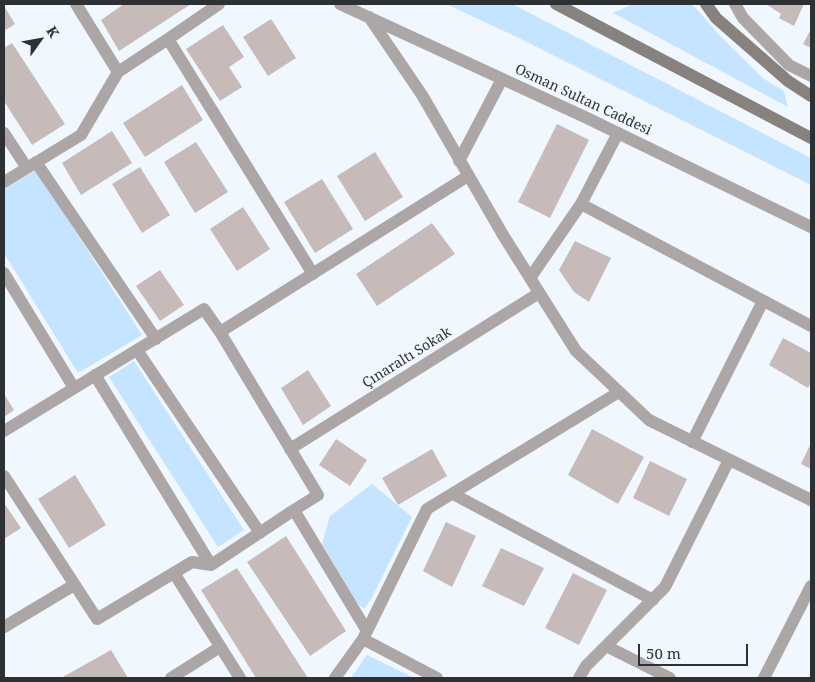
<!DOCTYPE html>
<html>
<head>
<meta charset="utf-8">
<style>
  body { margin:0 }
  #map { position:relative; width:815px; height:682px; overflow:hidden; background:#f0f7fe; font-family:"Noto Serif",serif }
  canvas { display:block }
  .frame { position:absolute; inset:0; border:5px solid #2e3134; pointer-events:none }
  .north { position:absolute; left:15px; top:15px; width:50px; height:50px; -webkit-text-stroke:4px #f0f7fe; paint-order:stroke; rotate:58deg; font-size:14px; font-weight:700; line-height:20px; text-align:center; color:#2e3134 }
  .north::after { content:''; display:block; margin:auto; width:18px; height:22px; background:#2e3134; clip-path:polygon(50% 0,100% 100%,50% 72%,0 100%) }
  .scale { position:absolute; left:638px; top:644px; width:110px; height:22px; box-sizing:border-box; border:2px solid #2e3134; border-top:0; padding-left:6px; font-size:15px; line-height:18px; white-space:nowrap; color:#2e3134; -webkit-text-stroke:4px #f0f7fe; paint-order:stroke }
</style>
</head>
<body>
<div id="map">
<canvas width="815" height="682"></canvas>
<div class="frame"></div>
<div class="north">K</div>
<div class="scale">50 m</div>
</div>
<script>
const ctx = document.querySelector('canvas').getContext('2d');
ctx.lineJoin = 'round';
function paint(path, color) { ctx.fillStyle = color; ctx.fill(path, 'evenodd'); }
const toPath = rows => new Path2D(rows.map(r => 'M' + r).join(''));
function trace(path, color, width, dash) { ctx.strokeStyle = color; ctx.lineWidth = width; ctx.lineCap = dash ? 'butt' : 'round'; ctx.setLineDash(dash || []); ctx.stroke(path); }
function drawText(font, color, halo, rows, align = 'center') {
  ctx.font = font + ' "Noto Serif",serif'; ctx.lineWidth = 4; ctx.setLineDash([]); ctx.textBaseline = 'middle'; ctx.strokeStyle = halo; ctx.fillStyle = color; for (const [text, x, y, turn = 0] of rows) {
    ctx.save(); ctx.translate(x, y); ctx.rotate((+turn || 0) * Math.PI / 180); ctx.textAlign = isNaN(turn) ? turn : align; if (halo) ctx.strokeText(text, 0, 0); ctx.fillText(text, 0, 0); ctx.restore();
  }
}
paint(toPath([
  [446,4,512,4,811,158,811,185,517,37],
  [633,4,692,4,723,39,764,79,784,91,788,107,613,13],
  [36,170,142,335,78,373,4,253,4,189],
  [134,361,244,530,218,547,109,377],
  [372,484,412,517,371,599,364,609,356,602,322,544,330,516],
  [367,655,414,678,351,678]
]), '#c4e4ff');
paint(toPath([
  [124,4,191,4,119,51,101,20],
  [766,4,804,4,794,26,779,18,781,14],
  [4,6,15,24,4,31],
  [271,19,296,58,268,76,243,37],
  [223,25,244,57,229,67,242,87,220,101,186,49],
  [811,29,811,48,803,44],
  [12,43,65,124,32,145,4,101,4,48],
  [182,85,203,120,145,157,123,123],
  [557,124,589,140,550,218,518,202],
  [112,131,132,163,81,195,62,163],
  [196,142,228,192,195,213,164,162],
  [375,152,403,197,365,221,337,176],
  [140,167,170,215,142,233,112,184],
  [322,179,353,229,315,253,284,202],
  [243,207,270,249,237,271,210,229],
  [432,223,455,254,377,306,356,274],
  [575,241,611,258,589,302,574,292,559,270],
  [160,270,184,305,160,321,136,286],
  [783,338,811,353,811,382,808,388,769,365],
  [308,370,331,406,303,425,281,388],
  [4,394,14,410,4,417],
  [592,429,644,457,618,504,568,475],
  [336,439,367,460,350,486,319,465],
  [811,443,811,469,801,464],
  [432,449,447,476,398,505,382,478],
  [650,461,687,479,669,516,633,498],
  [75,475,106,525,69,548,38,499],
  [4,503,21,528,4,539],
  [446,522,476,536,452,587,423,571],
  [286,536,346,631,310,656,247,562],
  [501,548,544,568,524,606,482,586],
  [237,568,308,678,256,678,201,590],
  [573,573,607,590,579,645,545,628],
  [111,650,128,678,61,678]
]), '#c6bbb9');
trace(toPath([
  [76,4,118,72],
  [219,4,168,39,313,274],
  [735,4,743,18,789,65,811,76],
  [4,133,27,168],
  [459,161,502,79],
  [36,162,156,339],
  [4,182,81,135,118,72,168,39],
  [581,204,618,133],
  [4,273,74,388],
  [530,278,581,204,811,326],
  [137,350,260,533],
  [95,375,211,565],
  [4,431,204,309,220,332,468,176],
  [692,442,763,301],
  [290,449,539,293],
  [4,476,97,619,192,562,211,565,294,510,318,495,220,332],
  [453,494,653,600],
  [294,510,367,631],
  [174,573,240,678],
  [4,627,74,585],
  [363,639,437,678],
  [606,646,670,678],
  [171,678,220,647],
  [335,678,363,639,427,509,619,392],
  [579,678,586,666,665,587,729,460],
  [764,678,811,586]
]), '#aca7a6', 12);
trace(toPath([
  [340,4,587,118,811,227],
  [369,17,422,95,503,235,576,351,649,420,811,500]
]), '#aca7a6', 12);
trace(toPath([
  [556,4,811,138],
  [706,4,716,18,788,81,811,96]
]), '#88827f', 12);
drawText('14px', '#2e3134', '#f0f7fe', [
  ["Osman Sultan Caddesi",583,100,25],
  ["Çınaraltı Sokak",407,358,-32]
]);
</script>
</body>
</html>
